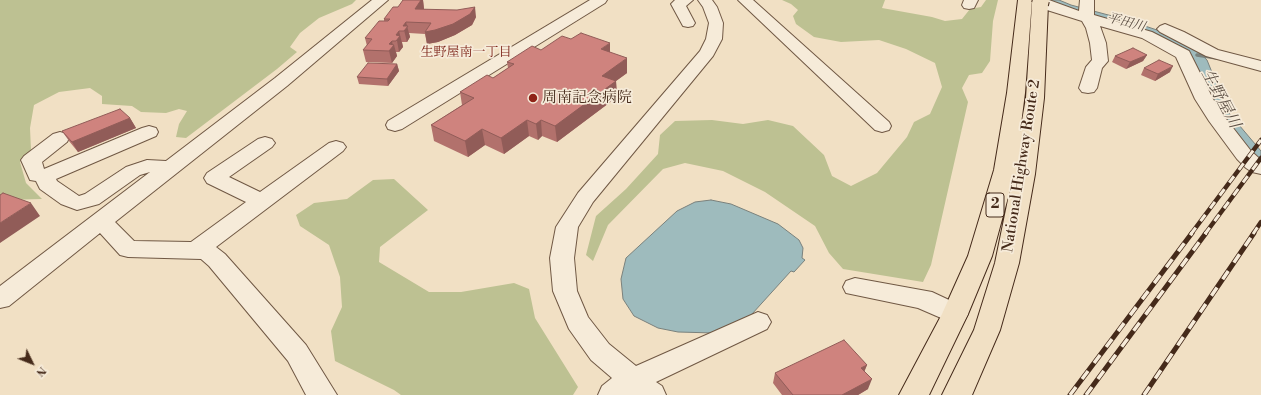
<!DOCTYPE html>
<html>
<head>
<meta charset="utf-8">
<style>
  body { margin:0 }
  #map { position:relative; width:1261px; height:395px; overflow:hidden; background:#f1e0c4; font-family:"Libre Bodoni",serif }
  canvas { display:block }
  .north { position:absolute; left:12px; top:343px; width:40px; height:40px; -webkit-text-stroke:3px #f6ebd9; paint-order:stroke; rotate:133deg; font-size:11px; font-weight:700; line-height:16px; text-align:center; color:#452a1a }
  .north::after { content:''; display:block; margin:auto; width:14px; height:18px; background:#452a1a; clip-path:polygon(50% 0,100% 100%,50% 72%,0 100%) }
</style>
</head>
<body>
<div id="map">
<canvas width="1261" height="395"></canvas>
<div class="north">N</div>
</div>
<script>
const ctx = document.querySelector('canvas').getContext('2d');
ctx.lineJoin = 'round';
function paint(path, color) { ctx.fillStyle = color; ctx.fill(path, 'evenodd'); }
const toPath = rows => new Path2D(rows.map(r => 'M' + r).join(''));
function trace(path, color, width, dash) { ctx.strokeStyle = color; ctx.lineWidth = width; ctx.lineCap = dash ? 'butt' : 'round'; ctx.setLineDash(dash || []); ctx.stroke(path); }
function drawText(font, color, halo, rows, align = 'center') {
  ctx.font = font + ' "Libre Bodoni","Noto Serif JP",serif'; ctx.lineWidth = 3.5; ctx.setLineDash([]); ctx.textBaseline = 'middle'; ctx.strokeStyle = halo; ctx.fillStyle = color; for (const [text, x, y, turn = 0] of rows) {
    ctx.save(); ctx.translate(x, y); ctx.rotate((+turn || 0) * Math.PI / 180); ctx.textAlign = isNaN(turn) ? turn : align; if (halo) ctx.strokeText(text, 0, 0); ctx.fillText(text, 0, 0); ctx.restore();
  }
}
paint(toPath([
  [0,0,356,0,352,4,319,18,300,33,290,47,297,52,277,69,186,138,176,137,179,124,187,111,179,109,166,113,141,112,132,106,102,104,102,96,90,88,59,92,34,105,30,128,31,150,20,162,26,183,42,199,5,200,0,198],
  [782,0,885,0,882,8,932,17,945,21,962,19,970,9,981,7,986,0,998,0,993,21,990,61,982,73,969,75,962,88,968,102,931,265,923,282,843,269,829,253,815,226,765,192,723,171,685,163,663,169,608,225,593,261,586,255,596,216,626,189,658,154,660,135,675,121,712,120,743,124,768,120,793,126,824,155,832,176,851,186,877,173,907,137,914,122,930,114,942,87,935,63,906,49,879,40,841,42,814,37,796,24,793,16,798,10,791,4],
  [394,179,428,210,380,247,379,262,429,292,461,292,514,283,529,289,535,318,578,387,573,395,401,395,394,390,335,361,331,331,342,307,340,277,329,245,300,226,296,215,314,203,347,199,373,180]
]), '#bdc192');
const water = toPath([
  [1044,0,1059,0,1071,5,1127,20,1160,31,1192,46,1207,60,1228,112,1261,151,1261,167,1231,131,1213,100,1192,57,1182,48,1044,0],
  [711,200,731,204,778,224,799,240,803,248,802,258,805,260,794,272,791,271,752,314,736,328,714,333,678,332,658,328,634,316,623,299,621,279,626,258,677,211,695,202,711,200]
]);
paint(water, '#9ebbbd');
trace(water, '#7a817c', 1);
trace(toPath([
  [1197,55,1217,58]
]), '#7a817c', 3.5);
const minor = toPath([
  [372,0,388,0,287,86,115,222,134,241,191,242,246,202,207,183,204,178,207,173,258,139,265,137,272,139,275,143,272,147,229,177,260,192,329,143,336,141,343,143,346,147,343,151,216,247,225,254,306,345,337,395,306,395,288,361,209,266,201,259,128,257,120,255,100,233,9,306,0,308,0,286,150,172,140,175,99,204,77,210,61,204,40,189,36,181,30,180,21,160,24,156,53,134,60,132,67,134,69,138,67,142,42,162,44,169,142,128,149,126,156,128,158,132,156,136,56,179,57,181,79,196,85,194,126,167,147,160,166,161,275,78,372,0],
  [590,0,607,0,605,3,402,129,395,131,388,129,386,125,388,121,590,0],
  [675,0,693,0,686,6,695,23,693,26,688,27,683,26,671,4,675,0],
  [698,0,712,0,717,7,723,23,722,39,713,56,593,202,578,227,574,258,577,291,588,317,609,344,636,366,758,312,767,315,771,322,767,329,656,382,662,386,666,395,598,395,602,386,612,378,591,360,569,329,553,291,550,258,556,227,578,193,700,51,706,39,709,23,703,7,698,0],
  [738,0,753,0,889,122,891,126,889,130,882,132,875,130,738,0],
  [964,0,978,0,974,8,969,9,964,8,962,5,964,0],
  [1031,0,1049,0,1079,11,1080,0,1094,0,1094,15,1152,32,1189,51,1213,99,1223,115,1251,151,1261,160,1261,174,1252,172,1246,168,1237,159,1209,121,1195,99,1176,57,1142,38,1100,26,1106,43,1108,61,1102,68,1097,88,1094,92,1088,93,1082,92,1079,88,1086,67,1092,60,1090,43,1086,28,1082,21,1047,10,1033,3,1031,0],
  [1165,24,1184,32,1218,50,1261,61,1261,71,1206,56,1160,32,1157,29,1160,26,1165,24],
  [855,278,932,292,964,307,968,314,964,321,955,324,918,308,846,293,843,287,846,281,855,278]
]);
const highway = toPath([
  [1018,0,1032,0,1025,93,1020,132,1026,98,1032,4,1035,1,1038,0,1045,1,1048,4,1044,98,1035,174,1019,263,1000,330,972,395,942,395,974,330,995,263,1010,190,992,256,968,314,929,395,899,395,942,314,968,256,994,170,1007,93,1018,0]
]);
trace(minor, '#705844', 2);
trace(highway, '#452a1a', 2);
paint(minor, '#f6ebd9');
paint(highway, '#f1e0c4');
const railFar1 = toPath([
  [1191,234,1261,140],
  [1205,234,1261,158],
  [1253,234,1261,222]
]);
const rail = toPath([
  [1070,395,1192,233],
  [1086,395,1206,233],
  [1144,395,1254,233]
]);
trace(railFar1, '#452a1a', 4.5);
trace(rail, '#452a1a', 5);
trace(railFar1, '#f6ebd9', 3, [8]);
trace(rail, '#f6ebd9', 3.5, [10]);
const highwayBridge = toPath([
  [1040,4,1041,0]
]);
trace(highwayBridge, '#452a1a', 18, []);
trace(highwayBridge, '#f1e0c4', 16);
paint(toPath([
  [423,0,424,9,476,17,472,25,455,35,438,42,427,44,425,34,409,33,410,37,407,42,402,42,403,47,399,52,396,52,397,56,392,63,366,62,363,50,367,46,365,38,384,21,384,19,398,7],
  [541,50,610,52,627,73,616,81,617,97,557,142,542,136,538,140,529,136,504,154,485,145,468,157,434,141,431,125,462,105,460,92,493,78,508,68,507,62],
  [1147,55,1143,61,1126,69,1112,62,1115,56],
  [397,64,399,71,388,86,359,84,357,77],
  [1144,68,1170,72,1155,81,1141,75],
  [130,118,136,128,78,152,69,141,62,131],
  [867,365,864,371,868,389,858,395,782,395,773,383,775,373]
]), '#b2716c');
paint(toPath([
  [421,0,423,0,424,9,415,9],
  [475,7,476,17,472,25,455,35,438,42,427,44,425,32],
  [406,22,410,37,407,42,403,26],
  [399,31,403,47,399,52,396,35],
  [392,41,393,46,394,45,397,56,392,63,389,51,389,44],
  [610,43,610,58,601,49],
  [1147,55,1143,61,1126,69,1130,62],
  [627,58,627,73,616,81,617,97,557,142,555,126,602,76],
  [397,64,399,71,388,86,387,79],
  [1173,66,1170,72,1155,81,1158,74],
  [130,118,136,128,78,152,72,142],
  [527,120,529,136,504,154,501,138],
  [541,120,542,136,538,140,536,124],
  [482,129,485,145,468,157,465,141],
  [31,203,40,216,0,243,0,223],
  [867,365,863,375,861,368],
  [872,379,868,389,858,395,842,395]
]), '#915c58');
const building = toPath([
  [403,0,421,0,415,9,457,10,475,7,470,14,453,24,435,30,425,32,431,23,406,22,403,26,408,26,404,31,399,31,396,35,400,36,396,41,392,41,389,44,394,45,389,51,363,50,372,39,365,38,379,21,388,21,390,19,384,19,393,7,398,7,403,0],
  [581,33,610,43,601,49,627,58,602,76,616,81,555,126,541,120,536,124,527,120,501,138,482,129,465,141,431,125,474,98,460,92,487,75,493,78,514,64,507,62,532,46,541,50,562,36,571,39,581,33],
  [1133,48,1147,55,1130,62,1115,56,1133,48],
  [1159,60,1173,66,1158,74,1144,68,1159,60],
  [368,63,397,64,387,79,357,77,368,63],
  [120,109,130,118,72,142,62,131,120,109],
  [3,193,31,203,0,223,0,195,3,193],
  [844,340,867,365,861,368,872,379,842,395,793,395,775,373,844,340]
]);
paint(building, '#cf837e');
trace(building, '#915c58', 1);
for (const [x, y, r, color] of [
  [533,98,5,"#8f2418"]
]) { const dot = new Path2D(); dot.arc(x, y, r, 0, 2 * Math.PI); ctx.fillStyle = color; ctx.fill(dot); trace(dot, '#f6ebd9', 1.5); }
drawText('italic 13px', '#5b4e43', '#f6ebd9', [
  ["平田川",1126,23,15]
]);
drawText('13px', '#7a1f14', '#f6ebd9', [
  ["生野屋南一丁目",466,53]
]);
for (const [x, y, w] of [
  [995,205,18]
]) { const box = new Path2D(); box.roundRect(x - w / 2, y - 12, w, 24, 3); ctx.fillStyle = '#f6ebd9'; ctx.fill(box); trace(box, '#452a1a', 1); }
drawText('bold 14px', '#452a1a', null, [
  ["2",995,205]
]);
drawText('15px', '#452a1a', '#f6ebd9', [
  ["周南記念病院",542,98]
], 'left');
drawText('15px', '#452a1a', '#f6ebd9', [
  ["National Highway Route 2",1022,166,-81]
]);
drawText('italic 16px', '#5b4e43', '#f6ebd9', [
  ["生野屋川",1220,99,62]
]);
</script>
</body>
</html>
